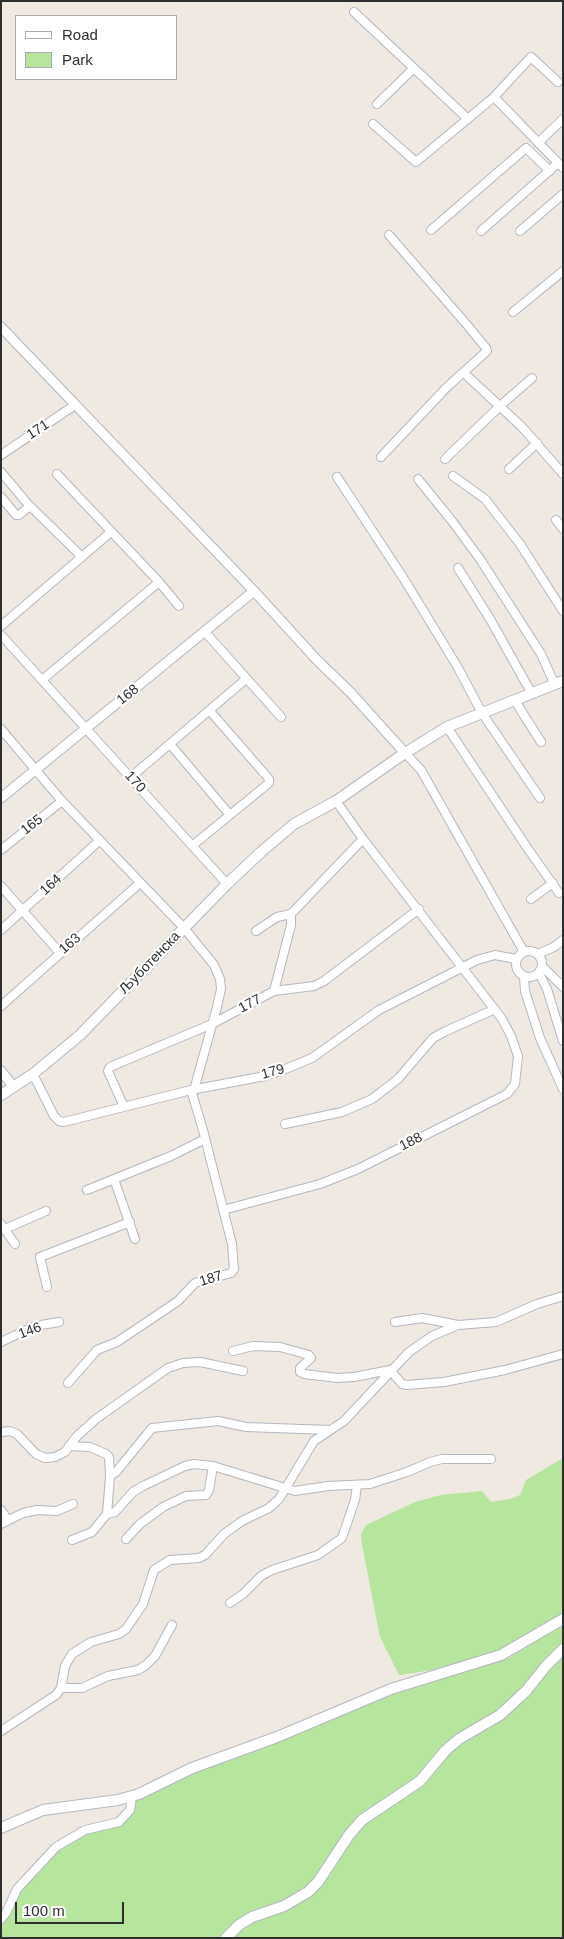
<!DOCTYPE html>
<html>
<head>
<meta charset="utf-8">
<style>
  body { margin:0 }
  #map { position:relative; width:564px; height:1939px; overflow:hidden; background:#efe9e1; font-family:Arial,sans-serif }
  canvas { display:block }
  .frame { position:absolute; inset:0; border:2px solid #2e2e2e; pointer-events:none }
  .legend { position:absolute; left:15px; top:15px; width:162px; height:65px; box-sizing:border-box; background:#fff; border:1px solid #ababab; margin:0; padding:6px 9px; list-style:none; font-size:15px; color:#2e2e2e }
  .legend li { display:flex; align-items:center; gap:10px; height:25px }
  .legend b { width:25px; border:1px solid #ababab }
  .scale { position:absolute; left:15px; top:1902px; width:109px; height:22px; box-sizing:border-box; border:2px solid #2e2e2e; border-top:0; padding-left:6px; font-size:15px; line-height:18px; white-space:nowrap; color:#2e2e2e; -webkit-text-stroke:4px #fff; paint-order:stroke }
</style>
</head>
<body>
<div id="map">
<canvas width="564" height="1939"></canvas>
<div class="frame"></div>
<ul class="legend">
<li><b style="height:6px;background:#fff"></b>Road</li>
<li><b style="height:14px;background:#b6e59e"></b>Park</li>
</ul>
<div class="scale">100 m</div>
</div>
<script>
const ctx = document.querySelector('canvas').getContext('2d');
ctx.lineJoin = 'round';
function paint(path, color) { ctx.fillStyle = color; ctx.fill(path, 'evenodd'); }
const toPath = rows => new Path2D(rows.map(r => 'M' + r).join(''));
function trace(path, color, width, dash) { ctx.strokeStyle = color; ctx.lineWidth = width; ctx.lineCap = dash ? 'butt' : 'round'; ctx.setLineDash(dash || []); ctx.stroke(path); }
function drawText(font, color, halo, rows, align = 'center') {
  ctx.font = font + ' Arial,sans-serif'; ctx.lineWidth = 4.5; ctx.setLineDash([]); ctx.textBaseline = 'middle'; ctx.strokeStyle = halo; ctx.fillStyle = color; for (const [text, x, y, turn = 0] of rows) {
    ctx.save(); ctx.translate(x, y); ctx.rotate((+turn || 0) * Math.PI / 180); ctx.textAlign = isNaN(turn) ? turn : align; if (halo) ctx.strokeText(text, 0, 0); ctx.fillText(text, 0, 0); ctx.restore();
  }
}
paint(toPath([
  [563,1458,563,1614,507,1649,447,1668,399,1675,380,1637,362,1545,361,1534,366,1525,415,1502,441,1495,482,1491,491,1502,510,1499,520,1495,526,1480],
  [563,1624,563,1644,521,1690,506,1706,416,1779,372,1807,353,1822,311,1885,293,1897,234,1923,220,1938,1,1938,1,1928,14,1894,69,1838,119,1822,132,1800,190,1773,302,1732,405,1689,509,1658],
  [563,1655,563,1938,232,1938,252,1923,283,1912,309,1898,316,1891,346,1848,366,1824,378,1813,422,1787,450,1753,463,1742,504,1718,530,1692]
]), '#b6e59e');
const minor = toPath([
  [354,12,468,119],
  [494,97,563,168],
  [377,104,414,68],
  [373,124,416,162,494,97,531,57,558,82],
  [538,143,563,119],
  [431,230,526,148,550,171],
  [481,231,558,163],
  [520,231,563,194],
  [513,312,563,271],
  [464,373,522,427,563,474],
  [1,455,75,405],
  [381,457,447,387,487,351,486,348,468,326,389,235],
  [445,459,500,406,532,378],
  [509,469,537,443],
  [1,472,27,503,82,557],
  [57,474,159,582],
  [453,476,485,499,520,544,563,611],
  [337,477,404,579,457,666,482,713,540,798],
  [418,479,452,521,480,559,541,654,555,685],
  [1,497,16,515,19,515,30,506],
  [556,520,563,529],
  [458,568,490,619,532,694],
  [1,626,111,532],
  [205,632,281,717],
  [1,635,227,884],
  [42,680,159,582,179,606],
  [515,701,541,742],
  [447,727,526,846,559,893],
  [1,729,62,801,184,928,214,965,220,979,221,989,217,1007,194,1090],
  [170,744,229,814],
  [405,753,421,770,524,952],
  [131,777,246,679],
  [192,846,269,783,269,779,210,711],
  [1,850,62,801],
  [1,886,60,953],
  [531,899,553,883],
  [1,930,100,840],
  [256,931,277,917,291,914,363,839],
  '516 964a13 13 0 1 1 26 0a13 13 0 1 1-26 0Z',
  [538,954,554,947,563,940],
  [542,966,563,987],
  [539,973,547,989,563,1041],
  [524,977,525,991,540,1038,563,1089],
  [274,991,291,925,291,914],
  [1,1006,140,883],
  [33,1074,54,1116,59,1121,64,1122,191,1090,265,1076,283,1070,312,1058,379,1010,477,960,495,955,516,959],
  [124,1107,108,1071,110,1067,212,1024,274,991,314,986,324,981,419,909],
  [285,1124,342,1112,372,1099,398,1079,433,1038,446,1031,495,1009],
  [114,1179,135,1239],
  [87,1190,171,1156,205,1139],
  [223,1210,320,1184,358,1169,507,1094,515,1084,518,1056,511,1036,502,1019,363,839,336,801],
  [1,1224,15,1244],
  [5,1229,46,1211],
  [47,1287,40,1257,130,1222],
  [395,1322,422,1318,458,1325],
  [1,1342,35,1326,59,1322],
  [233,1351,253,1346,280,1347,309,1355,311,1358,309,1360,300,1368,300,1372,304,1374,337,1378,354,1377,390,1370,402,1384,407,1385,444,1382,505,1370,563,1354],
  [68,1383,97,1350,117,1342,178,1301,195,1283,231,1273,234,1269,232,1244,203,1130,191,1090],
  [1,1432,10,1431,17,1434,36,1454,45,1458,55,1457,65,1452,77,1436,96,1419,168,1368,183,1363,200,1362,243,1371],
  [69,1446,90,1447,106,1454,109,1457,110,1476,107,1514,92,1532,72,1540],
  [110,1476,116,1472,152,1428,218,1421,246,1427,330,1430],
  [1,1510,8,1520],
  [107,1514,115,1512,133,1492,143,1486,185,1466,194,1464,213,1466,295,1491,328,1486,370,1484,407,1472,430,1462,442,1459,491,1459],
  [1,1524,23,1513,37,1510,57,1511,73,1504],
  [126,1539,140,1524,163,1507,186,1496,206,1495,209,1490,213,1466],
  [230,1603,243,1594,261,1576,272,1570,318,1555,342,1538,355,1500,357,1485],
  [61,1688,82,1688,108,1676,138,1670,146,1665,155,1656,172,1625],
  [1,1731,56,1695,61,1688,65,1666,72,1654,91,1642,119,1634,126,1629,143,1604,154,1570,170,1560,199,1558,205,1555,224,1534,242,1521,269,1508,279,1499,314,1441,344,1421,409,1352,432,1336,458,1325,496,1322,537,1304,563,1296],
  [1,1919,6,1913,17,1889,56,1847,85,1830,119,1822,130,1810,132,1796]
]);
const tertiary = toPath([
  [1,327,254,591,316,659,351,693,405,753],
  [1,798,254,591],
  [1,1071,13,1086]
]);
const secondary = toPath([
  [1,1095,33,1074,80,1035,227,884,261,852,294,824,336,801,405,753,447,727,563,681],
  [1,1828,43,1810,118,1800,139,1794,192,1768,277,1737,391,1689,501,1655,563,1619],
  [226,1938,239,1925,252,1917,284,1906,308,1892,318,1882,349,1835,362,1820,420,1781,446,1750,459,1739,500,1715,526,1691,546,1666,563,1649]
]);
trace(minor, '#b4b7c1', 10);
trace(tertiary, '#b4b7c1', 11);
trace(secondary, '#b4b7c1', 12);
trace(minor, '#fff', 8);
trace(tertiary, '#fff', 9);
trace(secondary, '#fff', 10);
drawText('14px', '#2e2e2e', '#fff', [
  ["171",38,430,-34],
  ["168",128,695,-39],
  ["170",135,782,48],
  ["165",32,825,-38],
  ["164",51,885,-43],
  ["163",70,944,-41],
  ["Љуботенска",150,963,-46],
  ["177",250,1004,-28],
  ["179",273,1072,-16],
  ["188",411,1142,-27],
  ["187",211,1279,-17],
  ["146",30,1331,-21]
]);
</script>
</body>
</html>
